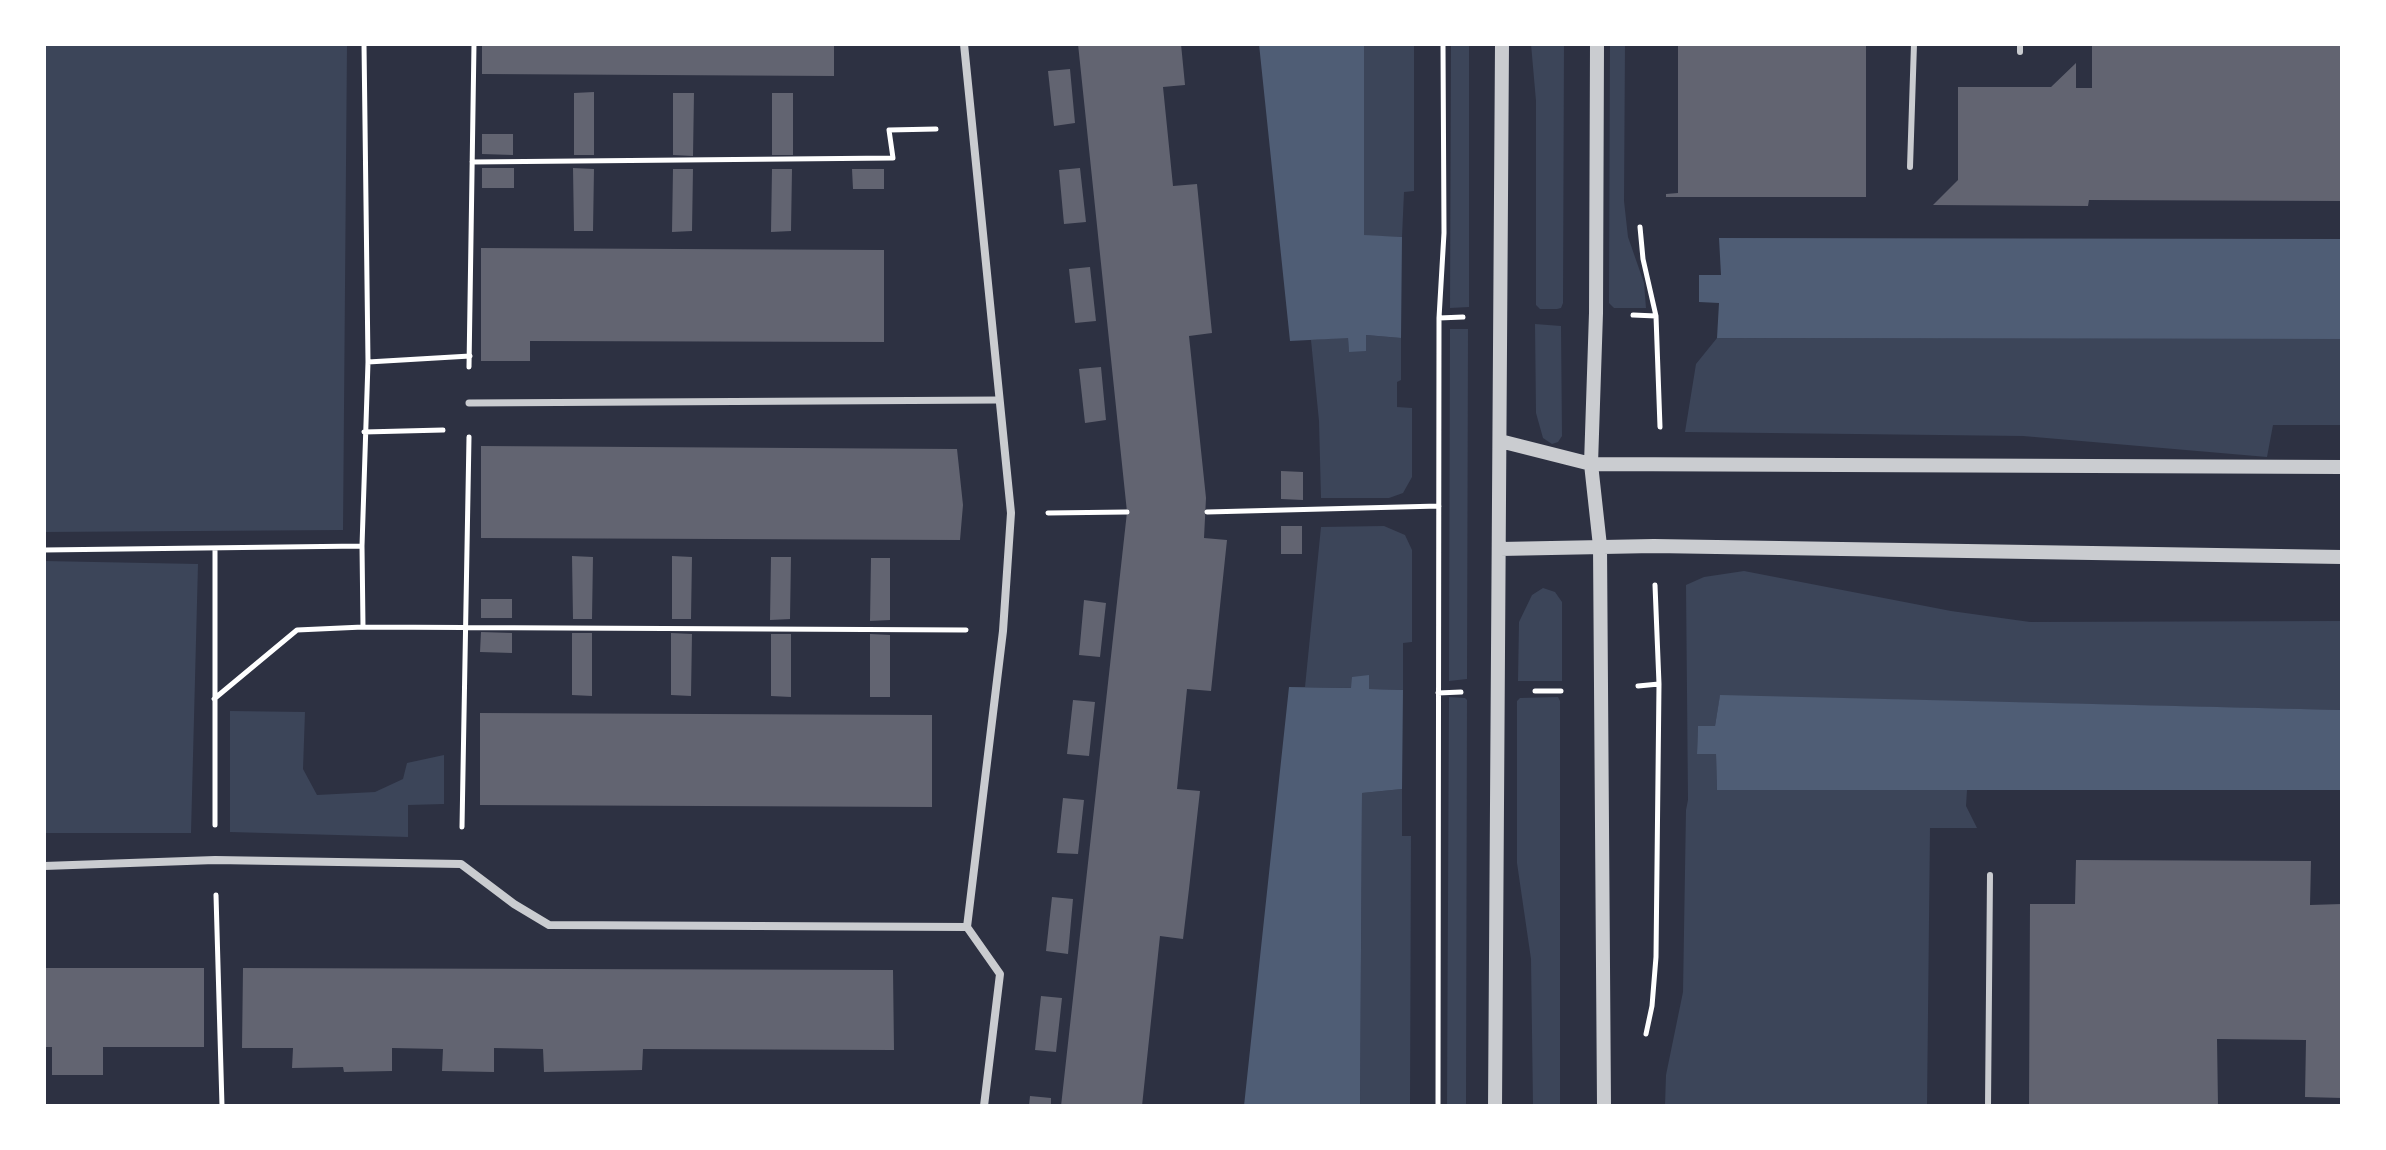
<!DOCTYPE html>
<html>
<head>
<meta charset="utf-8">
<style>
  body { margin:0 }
  #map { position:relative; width:2386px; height:1150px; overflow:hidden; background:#2d3142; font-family:Lato,sans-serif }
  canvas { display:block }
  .frame { position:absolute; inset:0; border:46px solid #fff; pointer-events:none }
</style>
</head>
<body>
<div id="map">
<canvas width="2386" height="1150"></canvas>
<div class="frame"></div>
</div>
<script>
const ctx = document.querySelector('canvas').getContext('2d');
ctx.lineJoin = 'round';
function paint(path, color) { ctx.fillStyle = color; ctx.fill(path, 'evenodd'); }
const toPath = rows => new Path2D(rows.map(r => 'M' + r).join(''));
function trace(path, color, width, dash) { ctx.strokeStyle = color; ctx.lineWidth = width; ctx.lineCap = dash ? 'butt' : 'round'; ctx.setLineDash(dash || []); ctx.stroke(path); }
paint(toPath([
  [44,44,347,44,343,530,44,532],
  [1364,44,1414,44,1414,191,1404,192,1402,237,1364,236],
  [1451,44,1469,44,1469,307,1450,308],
  [1531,44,1564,44,1563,303,1561,308,1557,309,1540,309,1536,305,1536,101],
  [1610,44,1625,44,1624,201,1628,237,1644,283,1646,308,1614,308,1609,303],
  [1535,324,1561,326,1562,436,1558,442,1552,444,1543,438,1536,413],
  [1450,329,1468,329,1467,679,1449,681],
  [1366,335,1401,338,1401,380,1397,382,1397,407,1412,408,1412,477,1403,493,1389,498,1321,498,1319,421,1311,340,1348,337,1349,351],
  [1717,338,2342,339,2342,425,2273,425,2267,457,2023,436,1685,432,1696,364],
  [1384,526,1405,535,1412,550,1412,642,1403,643,1403,690,1368,689,1369,676,1352,688,1305,687,1321,527],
  [44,561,198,564,191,833,44,833],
  [1744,571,1951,611,2030,622,2342,621,2342,710,1720,696,1715,726,1698,727,1697,753,1716,754,1717,790,1967,790,1966,806,1977,828,1930,828,1927,1106,1665,1106,1666,1075,1683,992,1686,810,1688,800,1686,585,1704,577],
  [1543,588,1555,592,1562,602,1562,681,1518,681,1519,622,1532,595],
  [1449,697,1465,698,1467,700,1466,1106,1447,1106],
  [1558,697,1560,701,1560,1106,1533,1106,1531,959,1517,863,1517,701,1520,698],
  [230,711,305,712,303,769,317,795,375,792,403,779,407,763,444,755,444,804,408,805,408,837,230,832],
  [1402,789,1402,836,1411,836,1410,1106,1360,1106,1362,793]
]), '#3c4559');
paint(toPath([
  [1259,44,1364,44,1364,235,1402,237,1401,338,1366,335,1366,351,1349,352,1348,338,1290,341],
  [1719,238,2342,239,2342,339,1717,338,1719,303,1699,302,1699,275,1721,275],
  [1369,675,1369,689,1403,690,1402,789,1362,793,1360,1106,1244,1106,1289,687,1351,688,1352,677],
  [1720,695,2342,710,2342,790,1717,790,1716,754,1697,754,1698,726,1715,726]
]), '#4f5d75');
paint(toPath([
  [482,44,834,44,834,76,482,74],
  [1078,44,1181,44,1185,85,1163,87,1173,186,1197,184,1212,333,1189,336,1206,498,1204,538,1227,540,1211,691,1187,689,1177,789,1200,791,1189,889,1183,939,1160,936,1142,1106,1061,1106,1127,512],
  [1678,44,1866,44,1866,197,1666,197,1666,194,1678,193],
  [2092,44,2342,44,2342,201,2089,200,2088,206,1933,205,1958,180,1958,87,2051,87,2076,63,2076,88,2092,88],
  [1070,69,1075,123,1054,126,1048,71],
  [594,92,594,155,574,155,574,93],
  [673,93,694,93,693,156,673,155],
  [772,93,793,93,793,155,772,155],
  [482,134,513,134,513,155,482,154],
  [482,168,514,168,514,188,482,188],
  [573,168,594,169,593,231,574,231],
  [1080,168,1086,222,1064,224,1059,170],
  [673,169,693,169,692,231,672,232],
  [772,169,792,169,791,231,771,232],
  [852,169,884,169,884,189,853,189],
  [481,248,884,250,884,342,530,341,530,361,481,361],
  [1090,267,1096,321,1075,323,1069,269],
  [1101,367,1106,420,1085,423,1079,369],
  [481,446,957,449,963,505,960,540,481,538],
  [1281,471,1303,472,1303,500,1281,499],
  [1281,526,1302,526,1302,554,1281,554],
  [572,556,593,557,592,619,573,619],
  [672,556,692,557,691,619,672,619],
  [771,557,791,557,790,619,770,620],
  [871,558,890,558,890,620,870,621],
  [481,599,512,599,512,618,481,618],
  [1084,600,1106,603,1100,657,1079,655],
  [481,632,512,633,512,653,480,652],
  [572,633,592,633,592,696,572,695],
  [671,633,692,634,691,696,671,695],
  [771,634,791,634,791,697,771,696],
  [870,634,890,635,890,697,870,697],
  [1073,700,1095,702,1089,756,1067,754],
  [480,713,932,715,932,807,480,805],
  [1063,798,1084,800,1078,854,1057,853],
  [2076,860,2311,861,2310,905,2342,904,2342,1098,2305,1097,2306,1040,2217,1039,2218,1106,2029,1106,2030,904,2075,904],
  [1052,897,1073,899,1068,954,1046,951],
  [44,968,204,968,204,1047,103,1047,103,1075,52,1075,52,1047,44,1047],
  [243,968,893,970,894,1050,643,1049,642,1070,544,1072,543,1049,494,1048,494,1072,442,1071,443,1049,392,1048,392,1071,344,1072,343,1067,292,1068,293,1048,242,1048],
  [1041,996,1062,998,1056,1052,1035,1050],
  [1030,1096,1051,1098,1051,1106,1029,1106]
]), '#626471');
trace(toPath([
  [472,162,893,158,889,130,936,129],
  [1640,227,1643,259,1656,316,1660,427],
  [1633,315,1656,316],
  [1439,318,1463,317],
  [368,362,470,356],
  [469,367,474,44],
  [364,432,443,430],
  [1207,512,1439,506],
  [1048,513,1127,512],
  [44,550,362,546,368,362,364,44],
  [363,627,966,630],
  [1638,686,1659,684],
  [1535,691,1561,691],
  [1438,693,1461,692],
  [214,699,297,630,363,627,362,546],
  [215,825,215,549],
  [462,827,469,437],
  [216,895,222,1106],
  [1646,1034,1652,1006,1656,957,1659,684,1655,585],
  [1438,1106,1439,318,1444,233,1443,44]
]), '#fff', 5);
trace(toPath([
  [2020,52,2020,44],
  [1910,167,1914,44],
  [1988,1106,1990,875]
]), '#caccd0', 6);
trace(toPath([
  [469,403,999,400]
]), '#caccd0', 7);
trace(toPath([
  [964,44,1011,513,1003,631,967,927,1000,974,984,1106],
  [44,866,215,860,461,864,514,904,549,925,967,927]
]), '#caccd0', 8);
trace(toPath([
  [1597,44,1596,313,1591,464,1600,546,1604,1106],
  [1500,441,1591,464,2342,467],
  [1500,549,1654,546,2342,557],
  [1495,1106,1502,44]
]), '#caccd0', 14);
</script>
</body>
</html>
